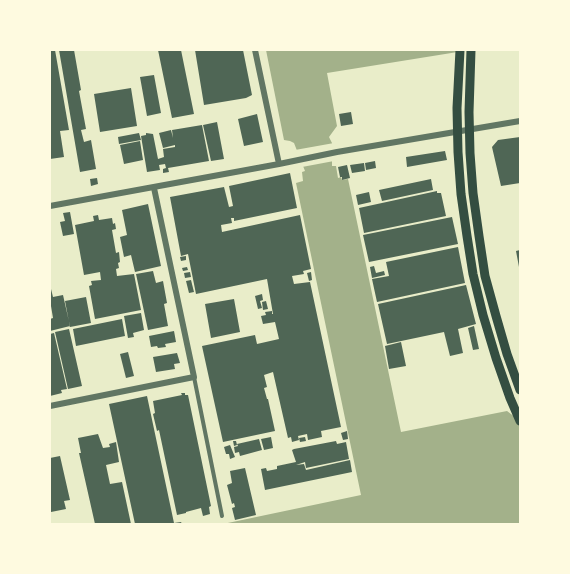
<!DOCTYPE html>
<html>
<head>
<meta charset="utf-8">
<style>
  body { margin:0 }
  #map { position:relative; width:570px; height:574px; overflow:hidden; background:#e9edc9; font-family:Bitter,serif }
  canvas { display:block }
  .frame { position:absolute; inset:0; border:51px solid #fefae0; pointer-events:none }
</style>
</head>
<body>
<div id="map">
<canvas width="570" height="574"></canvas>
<div class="frame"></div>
</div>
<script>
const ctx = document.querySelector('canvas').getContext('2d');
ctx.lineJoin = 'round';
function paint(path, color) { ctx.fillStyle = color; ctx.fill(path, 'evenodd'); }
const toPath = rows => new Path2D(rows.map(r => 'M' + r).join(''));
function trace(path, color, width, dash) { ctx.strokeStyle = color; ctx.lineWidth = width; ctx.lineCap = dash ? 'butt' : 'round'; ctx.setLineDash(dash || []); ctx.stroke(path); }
paint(toPath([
  [266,50,470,50,327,73,337,126,329,137,332,143,332,166,336,166,338,178,341,177,342,180,348,179,401,432,507,411,520,421,520,524,223,524,361,495,296,183,303,181,302,172,305,171,294,143,290,141,284,140]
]), '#a3b18a');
paint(toPath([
  [334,143,334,161,302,167,295,150]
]), '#e9edc9');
paint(toPath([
  [50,50,55,50,69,130,60,131,64,157,50,159],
  [59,50,74,50,81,90,79,91,86,129,81,130,84,142,91,140,96,169,80,172],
  [158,50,181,50,194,114,172,118],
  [195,50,243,50,252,95,246,98,204,105],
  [154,75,161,113,147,116,140,77],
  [131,88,137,126,100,132,94,94],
  [351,112,353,124,341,126,339,114],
  [257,114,263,142,244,146,238,119],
  [217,122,224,159,211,161,203,125],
  [202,125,209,161,168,168,169,172,163,173,163,169,166,168,165,164,159,165,160,170,147,172,141,136,146,135,146,133,153,134,158,159,164,157,163,149,175,147,175,145,163,148,159,133,171,130,173,138,172,130],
  [139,133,141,140,119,144,118,137],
  [520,137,520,183,501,186,492,147,498,140],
  [140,141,143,160,124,164,120,145],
  [445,151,447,160,407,167,406,157],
  [375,161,376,168,366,170,365,163],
  [364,163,365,171,352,173,350,165],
  [347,165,350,178,342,180,342,177,340,177,338,167],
  [290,173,297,208,234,221,234,218,231,218,232,223,221,225,222,232,300,215,311,269,303,271,304,274,292,276,294,284,310,282,341,427,321,431,322,437,308,440,307,434,298,436,299,440,292,442,291,437,288,438,273,372,264,375,267,387,264,388,267,399,268,399,275,431,223,442,202,346,255,335,257,344,279,339,275,322,263,324,261,316,266,315,265,312,272,311,272,314,273,314,267,279,196,294,188,254,181,256,170,197,224,187,229,207,233,206,229,186],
  [97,178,98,184,91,186,90,179],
  [431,179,433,190,382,201,379,190],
  [437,191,437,193,441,193,446,216,364,233,359,208],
  [369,192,371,202,358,205,356,195],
  [148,204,161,266,135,272,131,255,124,257,120,237,127,235,122,210],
  [70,212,74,234,63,236,60,222,65,221,63,213],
  [98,215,99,220,112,218,113,224,115,223,116,229,112,230,116,253,119,252,120,262,118,263,119,268,116,269,117,276,134,274,141,310,95,319,89,286,92,285,91,281,101,280,100,272,84,275,75,225,94,221,93,216],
  [452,217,458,244,369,262,363,235],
  [458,247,465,283,377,302,372,279,389,276,386,262],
  [520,250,520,267,519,267,516,251],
  [186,256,186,260,181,261,180,257],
  [374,266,376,273,384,271,385,275,372,278,370,267],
  [187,267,188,270,183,271,182,268],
  [153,271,156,283,163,281,167,303,164,304,168,326,148,330,136,274],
  [190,272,191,277,185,278,184,273],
  [311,272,312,280,309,281,307,273],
  [191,280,194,292,189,293,186,281],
  [466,285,476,324,458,329,463,353,450,356,444,332,387,344,378,304],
  [51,289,53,297,63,295,70,326,50,331,50,319,53,318,50,300,50,290],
  [262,294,263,300,260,301,262,308,258,309,255,296],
  [86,297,91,323,70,327,65,301],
  [234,299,240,332,211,338,205,304],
  [266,301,268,309,263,310,262,302],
  [141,313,144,330,133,333,134,337,128,338,124,316],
  [122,319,125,336,76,346,73,329],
  [474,326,479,349,473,350,468,328],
  [69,329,82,386,68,389,55,332],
  [174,331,176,342,165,344,166,347,158,348,157,346,151,347,149,336],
  [54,333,67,389,61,390,62,393,50,396,50,334],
  [401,342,406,366,389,369,385,346],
  [128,352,134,376,126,378,120,354],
  [177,353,180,363,174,364,175,369,156,372,153,357],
  [181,393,185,393,185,395,188,395,211,506,209,507,210,514,203,516,201,508,186,512,186,513,177,515,159,430,157,431,153,414,155,413,153,401,182,395],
  [147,396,174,523,181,522,182,524,135,524,109,404],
  [347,431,348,439,343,440,341,433],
  [98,434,103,448,110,447,109,444,116,442,119,462,106,465,110,484,122,482,131,524,95,524,79,453,81,453,78,438],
  [271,437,273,448,264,450,261,439],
  [305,437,306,441,300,442,299,438],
  [259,439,262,450,240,456,239,452,235,453,234,447,238,446,237,444],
  [233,441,236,441,237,445,234,446],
  [336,441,337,444,346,442,349,459,306,468,305,462,296,465,304,464,306,470,350,460,352,472,265,490,261,469,266,468,267,471,277,469,277,466,296,462,292,450,294,449],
  [230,445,235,457,230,459,229,454,226,454,224,447],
  [60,456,70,500,64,501,66,509,51,512,50,458],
  [245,468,256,515,235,520,232,508,235,507,234,503,232,504,227,485,232,483,230,471]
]), '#4f6655');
trace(toPath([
  [194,377,222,516]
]), '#617663', 4);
trace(toPath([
  [255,50,279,164],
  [50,206,279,164,337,152,520,121],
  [50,406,194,377,154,188]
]), '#617663', 6);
trace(toPath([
  [460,50,457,108,458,152,461,194,467,236,473,274,483,315,496,358,510,398,520,421],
  [471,50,469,112,470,153,473,193,479,236,485,276,496,316,507,354,520,390]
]), '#344e41', 9);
</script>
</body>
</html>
